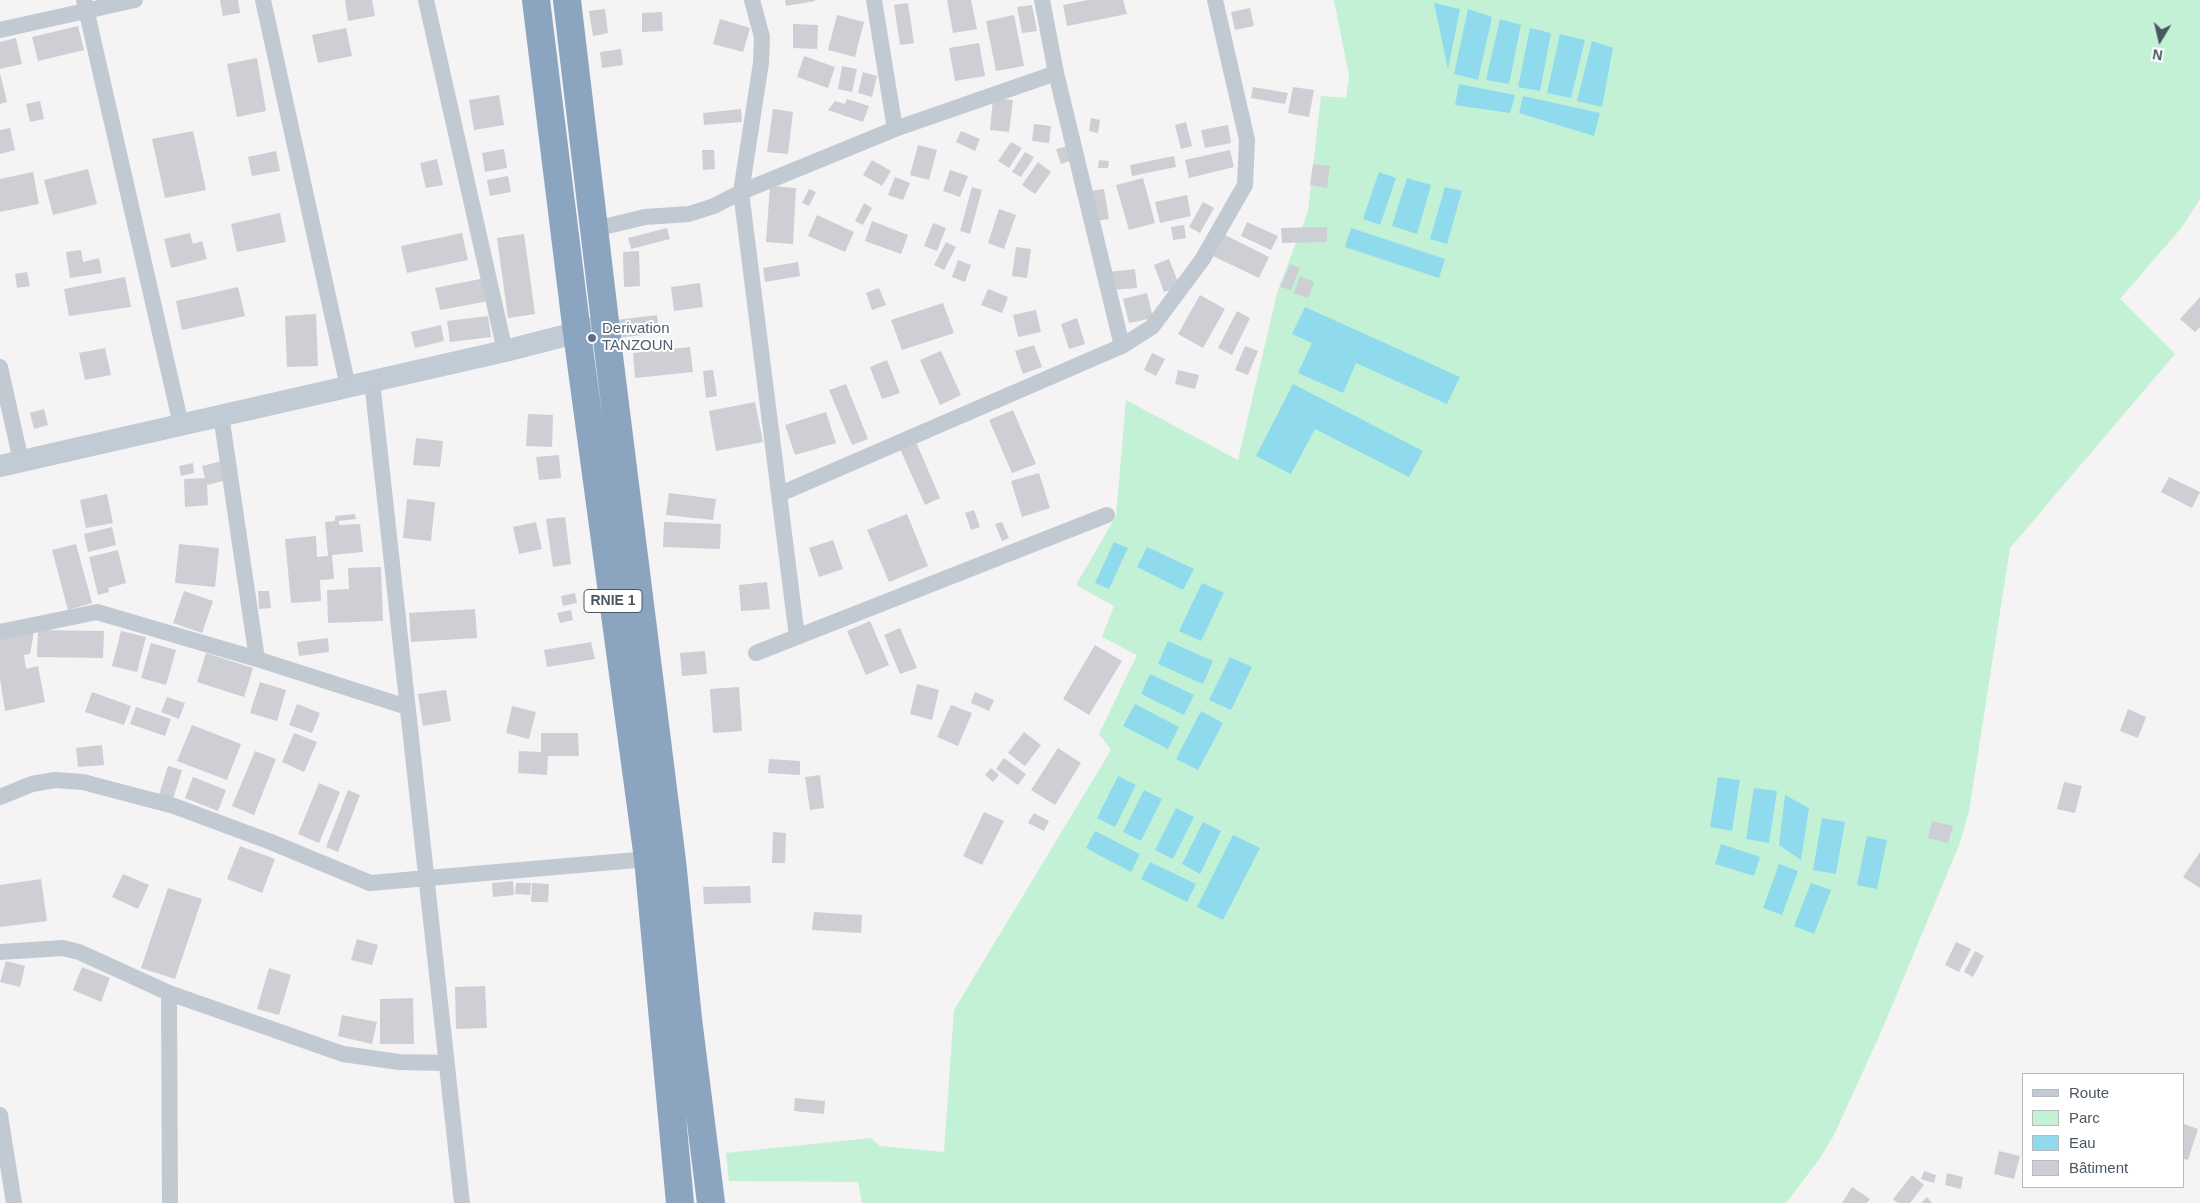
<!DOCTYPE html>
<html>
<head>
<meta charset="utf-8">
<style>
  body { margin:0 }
  #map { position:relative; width:2200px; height:1203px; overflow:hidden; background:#f5f3f3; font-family:Helvetica,sans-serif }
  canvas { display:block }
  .legend { position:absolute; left:2022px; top:1073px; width:162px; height:115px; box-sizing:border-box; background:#fff; border:1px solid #b7bbc0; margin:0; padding:6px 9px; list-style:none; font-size:15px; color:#4a5661 }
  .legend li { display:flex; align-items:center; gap:10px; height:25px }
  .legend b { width:25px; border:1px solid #b7bbc0 }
  .north { position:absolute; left:2135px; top:15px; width:50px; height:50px; -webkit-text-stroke:4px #fff; paint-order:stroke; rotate:189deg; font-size:14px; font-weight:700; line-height:20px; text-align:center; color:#4a5661 }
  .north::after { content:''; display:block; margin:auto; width:18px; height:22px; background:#4a5661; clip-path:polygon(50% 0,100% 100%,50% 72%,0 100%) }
</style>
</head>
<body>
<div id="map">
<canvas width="2200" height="1203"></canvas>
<ul class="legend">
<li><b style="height:6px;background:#c1cbd6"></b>Route</li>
<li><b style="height:14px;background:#c3f1d5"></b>Parc</li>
<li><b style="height:14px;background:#90daee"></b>Eau</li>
<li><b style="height:14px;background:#cdcfd5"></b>Bâtiment</li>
</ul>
<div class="north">N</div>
</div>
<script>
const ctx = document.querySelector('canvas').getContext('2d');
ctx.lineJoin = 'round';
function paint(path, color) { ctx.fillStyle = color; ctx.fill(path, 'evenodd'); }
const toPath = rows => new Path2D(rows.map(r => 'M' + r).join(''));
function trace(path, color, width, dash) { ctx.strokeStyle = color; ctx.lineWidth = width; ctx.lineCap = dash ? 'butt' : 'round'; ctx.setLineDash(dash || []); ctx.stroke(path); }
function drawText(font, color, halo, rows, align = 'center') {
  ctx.font = font + ' Helvetica,sans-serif'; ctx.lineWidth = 4; ctx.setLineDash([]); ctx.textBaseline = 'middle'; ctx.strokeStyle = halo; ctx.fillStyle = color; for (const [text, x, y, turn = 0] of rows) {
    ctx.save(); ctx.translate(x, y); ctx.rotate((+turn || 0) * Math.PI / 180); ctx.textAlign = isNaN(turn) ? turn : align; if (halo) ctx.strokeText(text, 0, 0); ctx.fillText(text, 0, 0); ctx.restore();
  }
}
paint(toPath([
  [1334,0,2200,0,2200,199,2182,227,2120,299,2175,354,2010,548,1969,811,1960,843,1881,1032,1834,1135,1820,1158,1786,1203,862,1203,858,1182,729,1181,726,1153,871,1138,880,1146,944,1152,954,1010,1111,750,1099,734,1137,655,1102,637,1114,606,1076,585,1116,516,1126,400,1238,460,1277,293,1308,211,1321,96,1346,98,1349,76]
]), '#c3f1d5');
paint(toPath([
  [1434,3,1460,9,1448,69],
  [1468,9,1492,17,1478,80,1454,74],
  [1500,19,1521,25,1509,84,1486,80],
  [1530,28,1551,33,1540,91,1518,87],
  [1560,34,1585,40,1571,98,1547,93],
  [1592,41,1613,48,1602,107,1577,101],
  [1459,84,1515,95,1510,113,1455,105],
  [1523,96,1600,113,1594,136,1519,113],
  [1379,172,1396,178,1380,225,1363,219],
  [1407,178,1431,185,1417,234,1392,226],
  [1445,187,1462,191,1447,244,1430,239],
  [1351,228,1445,259,1439,278,1345,247],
  [1305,307,1460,377,1447,404,1356,363,1343,393,1298,373,1312,343,1292,334],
  [1293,384,1423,451,1409,477,1315,429,1291,474,1256,456],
  [1114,542,1128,548,1109,589,1095,583],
  [1147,547,1194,569,1183,590,1137,567],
  [1202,583,1224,593,1201,641,1179,631],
  [1168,641,1213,661,1203,684,1158,664],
  [1230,657,1252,667,1231,710,1209,700],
  [1150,674,1194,695,1184,715,1141,694],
  [1135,704,1179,727,1168,749,1123,726],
  [1201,711,1223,723,1198,770,1176,759],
  [1118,776,1136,785,1115,827,1097,818],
  [1718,777,1740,780,1732,831,1710,827],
  [1754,788,1777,791,1769,843,1746,839],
  [1144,790,1162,799,1141,841,1123,832],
  [1785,795,1809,808,1801,860,1779,845],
  [1176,808,1194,817,1173,859,1155,850],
  [1822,818,1845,822,1836,874,1813,870],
  [1203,822,1221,831,1200,874,1182,864],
  [1095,831,1140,854,1131,872,1086,848],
  [1233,835,1260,848,1223,920,1197,907],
  [1867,836,1887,840,1877,889,1857,885],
  [1721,844,1760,857,1754,876,1715,864],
  [1150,862,1196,884,1187,902,1141,879],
  [1779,864,1798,871,1782,915,1763,908],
  [1811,883,1831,890,1814,934,1794,926]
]), '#90daee');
paint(toPath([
  [220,0,238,0,240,13,223,16],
  [345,0,372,0,375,16,348,21],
  [785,0,815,0,815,1,786,6],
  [947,0,971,0,977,29,953,33],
  [1088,0,1123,0,1127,14,1067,26,1063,5],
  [908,3,914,43,900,45,894,5],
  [1032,5,1037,31,1022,33,1017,7],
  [1250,8,1254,26,1235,30,1231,12],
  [605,9,608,33,593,36,589,11],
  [662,12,663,31,642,32,642,13],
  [837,15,864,22,855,57,828,50],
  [1014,15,1024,66,996,71,986,21],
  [720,19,750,28,743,52,713,44],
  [793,24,818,25,817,49,793,48],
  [78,26,84,50,38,61,32,37],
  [346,28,352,56,318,63,312,35],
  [16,38,22,64,0,69,0,42],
  [979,43,985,76,955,81,949,48],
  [621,49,623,65,602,68,600,52],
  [804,56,835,67,828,88,797,77],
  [257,58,266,111,237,117,227,64],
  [842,66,857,69,852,92,838,89],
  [863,72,877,76,872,97,858,93],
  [0,73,7,102,0,104],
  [1253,87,1288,93,1285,104,1251,98],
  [1293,87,1314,90,1309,117,1288,113],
  [499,95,504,125,474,130,469,100],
  [993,98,1013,100,1009,132,990,130],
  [847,99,869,106,863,122,828,110,835,101,845,104],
  [40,101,44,119,30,122,26,104],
  [741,109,742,122,704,125,703,113],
  [773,109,793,112,788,154,767,152],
  [1091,118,1100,120,1098,133,1089,131],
  [1186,122,1192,146,1181,149,1175,125],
  [1034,124,1051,126,1049,143,1032,141],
  [1228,125,1231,143,1205,148,1201,130],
  [10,128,15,150,0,154,0,130],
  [193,131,206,190,165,198,152,139],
  [961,131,980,139,975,151,956,142],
  [1011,142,1022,148,1009,168,998,161],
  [918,145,937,150,929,180,910,175],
  [1068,146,1073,160,1061,164,1056,149],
  [504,149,507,168,485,172,482,153],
  [702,150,714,150,715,169,703,170],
  [1230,150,1234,167,1189,178,1185,160],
  [276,151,280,171,252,176,248,157],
  [1025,152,1034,157,1021,177,1012,172],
  [1174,156,1176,167,1132,176,1130,165],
  [437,159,443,185,426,188,420,163],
  [872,160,891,171,882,186,863,175],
  [1099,160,1109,161,1108,168,1098,168],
  [1038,162,1051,172,1035,194,1022,185],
  [1313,164,1330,166,1327,188,1310,185],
  [88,169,97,204,53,215,44,180],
  [950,170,968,176,960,197,943,191],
  [33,172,39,204,0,212,0,179],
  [508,176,511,192,490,196,487,180],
  [895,177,910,183,903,200,888,195],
  [1143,178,1155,223,1129,230,1116,185],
  [770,186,796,188,793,244,766,242],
  [972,187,982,190,970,234,960,231],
  [809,189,816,192,809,206,802,203],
  [1104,189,1109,219,1096,221,1091,191],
  [1187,195,1191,216,1160,223,1155,202],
  [1203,202,1214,208,1200,233,1189,227],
  [864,203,872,208,863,225,855,221],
  [999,209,1016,215,1004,249,988,243],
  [280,213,286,242,237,252,231,224],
  [817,215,854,232,845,252,808,236],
  [872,221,908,235,901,254,865,241],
  [1247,222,1278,236,1271,250,1241,236],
  [933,223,946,228,937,251,924,246],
  [1184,225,1186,238,1173,240,1171,227],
  [1327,227,1327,242,1282,243,1281,228],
  [667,228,670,239,631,249,628,238],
  [190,233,193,244,202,241,207,259,171,268,164,239],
  [462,233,468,260,407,273,401,246],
  [524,234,535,314,508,318,497,238],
  [1223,234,1269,257,1259,278,1213,256],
  [946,242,956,247,944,270,934,265],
  [1016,247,1031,249,1027,278,1012,276],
  [81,250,83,262,99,258,102,273,70,278,66,252],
  [639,251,640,286,624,287,623,252],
  [1169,259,1180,287,1164,292,1154,265],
  [958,260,971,265,965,282,952,277],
  [798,262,800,276,765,282,763,268],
  [1290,264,1300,268,1291,290,1280,287],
  [1135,269,1137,288,1112,290,1109,272],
  [27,272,30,286,17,288,15,274],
  [1300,276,1314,282,1308,298,1294,293],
  [125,277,131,307,69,316,64,289],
  [485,278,489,301,440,310,435,288],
  [700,283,703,307,674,311,671,287],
  [238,287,245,316,182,330,176,301],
  [879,288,886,305,872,310,866,293],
  [988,289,1008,297,1002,313,981,305],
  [1147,293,1153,318,1129,323,1123,299],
  [1200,295,1225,309,1203,348,1178,334],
  [2200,297,2200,327,2195,332,2180,319],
  [943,303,954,333,902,350,891,320],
  [1036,310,1041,332,1018,337,1013,315],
  [1237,311,1250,318,1232,355,1218,348],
  [316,314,318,366,287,367,285,316],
  [657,315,659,333,618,338,616,320],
  [488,316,491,337,450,342,447,321],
  [1077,318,1085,344,1069,349,1061,324],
  [441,325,444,341,415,348,411,332],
  [1034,345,1042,367,1023,374,1015,351],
  [1245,346,1258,351,1248,375,1235,370],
  [690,347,693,372,635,378,633,353],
  [105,348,111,375,85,380,79,353],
  [941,351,961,395,940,405,920,360],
  [1152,353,1165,359,1156,376,1144,370],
  [887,360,900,393,882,399,870,367],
  [713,370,717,396,706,398,703,371],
  [1178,370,1199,375,1195,389,1175,384],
  [846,384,868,439,852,445,829,390],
  [755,402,763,442,716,451,709,411],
  [44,409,48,425,34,429,30,413],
  [1013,410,1036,464,1012,473,989,420],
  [826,412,836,443,795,455,785,425],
  [528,414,553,415,552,447,526,446],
  [416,438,443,441,440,467,413,465],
  [916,442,940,498,925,505,900,449],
  [559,455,561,478,539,480,536,457],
  [222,461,227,480,207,485,208,505,185,507,184,479,205,478,202,466],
  [193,463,194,473,181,476,179,466],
  [1039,473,1050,508,1022,517,1011,481],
  [2169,477,2200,492,2192,508,2161,492],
  [669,493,716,499,713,520,666,515],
  [107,494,113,523,86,528,80,500],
  [407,499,435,502,431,541,403,538],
  [974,510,980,527,971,530,965,513],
  [355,514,356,519,339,521,339,525,360,524,363,552,332,555,334,579,320,580,321,601,291,603,285,539,316,536,317,557,328,556,325,522,335,521,335,516],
  [907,514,928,566,889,582,867,530],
  [565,517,571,564,553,567,546,519],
  [536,522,542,549,519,554,513,527],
  [664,522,721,524,720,549,663,547],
  [1002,522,1009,538,1002,541,995,524],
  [112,527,116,545,88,552,84,534],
  [833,540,843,569,819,577,809,548],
  [76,544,92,603,68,610,52,550],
  [179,544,219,548,215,587,175,583],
  [118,550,126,583,108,588,109,592,98,595,89,557],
  [381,567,383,621,328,623,327,590,349,589,348,568],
  [767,582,770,609,741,611,739,585],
  [184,591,213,601,202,633,173,623],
  [258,591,269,591,271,608,259,609],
  [575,593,577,603,563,606,561,596],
  [475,609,477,638,411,642,409,613],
  [571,610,573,620,560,623,557,613],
  [870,621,889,665,866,675,847,631],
  [900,628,917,668,900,674,884,635],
  [38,630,104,631,103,658,37,657],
  [121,631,146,637,137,672,112,666],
  [34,632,30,654,24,655,26,669,38,666,45,702,5,711,0,679,0,639],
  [328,638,329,652,299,656,297,642],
  [591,642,595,659,547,667,544,650],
  [151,643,176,650,166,685,141,678],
  [1095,645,1122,661,1089,715,1063,699],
  [705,651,707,674,682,676,680,653],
  [206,653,253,668,244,697,197,682],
  [260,682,286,690,277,721,250,713],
  [917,684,939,690,932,720,910,714],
  [739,687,742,731,713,733,710,689],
  [446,690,451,721,423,726,418,694],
  [92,692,131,706,124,725,85,712],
  [975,692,994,700,989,711,971,703],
  [167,697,185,703,179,719,161,712],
  [297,704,320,713,312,733,289,725],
  [951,705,972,713,958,746,937,737],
  [512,706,536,712,529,739,506,733],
  [136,707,171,719,165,736,130,724],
  [2128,709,2146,717,2138,738,2120,731],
  [192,725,241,744,227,780,177,761],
  [1024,732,1041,745,1025,766,1008,753],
  [294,733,317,742,304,772,282,762],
  [541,733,578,733,579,756,548,756,547,775,518,773,519,751,541,752],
  [102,745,104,765,78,767,76,748],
  [1058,748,1081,763,1055,805,1031,790],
  [255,751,276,759,254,815,232,806],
  [1004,758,1026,774,1018,785,996,769],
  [769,759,800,761,800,775,768,773],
  [168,766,182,770,173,799,159,795],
  [991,768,999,775,993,782,985,775],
  [820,775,824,808,810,810,805,777],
  [193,777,226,790,218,811,185,798],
  [2064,782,2082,786,2075,813,2057,809],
  [319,783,340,792,319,843,298,834],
  [348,790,360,795,338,852,326,847],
  [984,812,1004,821,982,865,963,856],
  [1034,813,1049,821,1044,831,1028,823],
  [1932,821,1953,826,1948,843,1928,838],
  [773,832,786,833,785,863,772,863],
  [240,846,275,859,262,893,227,879],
  [2200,852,2200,888,2183,877],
  [123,874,149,885,138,909,112,897],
  [41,879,47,921,0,927,0,885],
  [513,881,514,895,493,897,492,883],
  [516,883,531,883,530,895,515,894],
  [532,883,549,884,548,902,531,902],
  [750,886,751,903,704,904,703,887],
  [168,888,202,899,175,979,141,968],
  [814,912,862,915,861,933,812,930],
  [357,939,378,945,372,965,351,960],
  [1956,942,1971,949,1959,972,1945,965],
  [1975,951,1984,956,1973,977,1964,972],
  [6,961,25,966,20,987,0,982],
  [82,967,110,978,101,1002,73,990],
  [269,968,291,975,279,1015,257,1009],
  [485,986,487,1028,456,1029,455,987],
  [413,998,414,1044,380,1044,380,999],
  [342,1015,377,1022,372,1044,338,1036],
  [795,1098,825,1101,824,1114,794,1111],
  [2184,1124,2198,1129,2188,1160,2184,1159],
  [1999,1151,2020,1156,2014,1179,1994,1174],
  [1924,1171,1936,1175,1934,1183,1921,1179],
  [1947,1173,1963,1177,1961,1189,1945,1185],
  [1912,1175,1924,1185,1910,1203,1898,1203,1893,1199],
  [1852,1187,1870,1199,1867,1203,1842,1203],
  [1927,1197,1932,1203,1921,1203]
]), '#cdcfd5');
trace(toPath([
  [84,0,181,425],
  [263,0,348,387],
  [426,0,505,351],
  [752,0,762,37,761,63,741,192,797,637],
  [874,0,895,129],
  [1042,0,1056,73,1122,346],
  [0,30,135,0],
  [595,229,645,217,689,214,714,206,741,192,895,129,1056,73],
  [0,367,21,461],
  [372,381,462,1203],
  [221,415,257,659],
  [780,494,1122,346,1152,327,1202,260,1245,185,1247,140,1215,0],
  [0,632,97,612,257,659,407,707],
  [756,653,1107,515],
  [0,797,32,784,55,780,83,782,174,806,271,842,370,883,648,859],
  [0,952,63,948,79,952,169,993,343,1054,399,1062,446,1063],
  [169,993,170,1203],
  [0,1115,14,1203]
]), '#c1cad2', 16);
trace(toPath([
  [0,466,505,351,606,325]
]), '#c1cbd6', 22);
trace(toPath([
  [536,0,577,333,648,859,680,1203],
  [567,0,610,364,672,861,688,1019,711,1203]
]), '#8ba5c1', 28);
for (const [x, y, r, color] of [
  [592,338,5,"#5c6f8a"]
]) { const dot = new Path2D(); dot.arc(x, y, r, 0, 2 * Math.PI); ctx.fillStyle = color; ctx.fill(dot); trace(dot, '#fff', 2); }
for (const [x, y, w] of [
  [613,601,58]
]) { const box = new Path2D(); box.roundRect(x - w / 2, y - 11.5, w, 23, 4); ctx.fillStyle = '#fff'; ctx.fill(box); trace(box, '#4a5661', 1); }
drawText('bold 14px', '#4a5661', null, [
  ["RNIE 1",613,601]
]);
drawText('15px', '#4e5e75', '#fff', [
  ["Derivation",602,329],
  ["TANZOUN",602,346]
], 'left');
</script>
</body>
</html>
